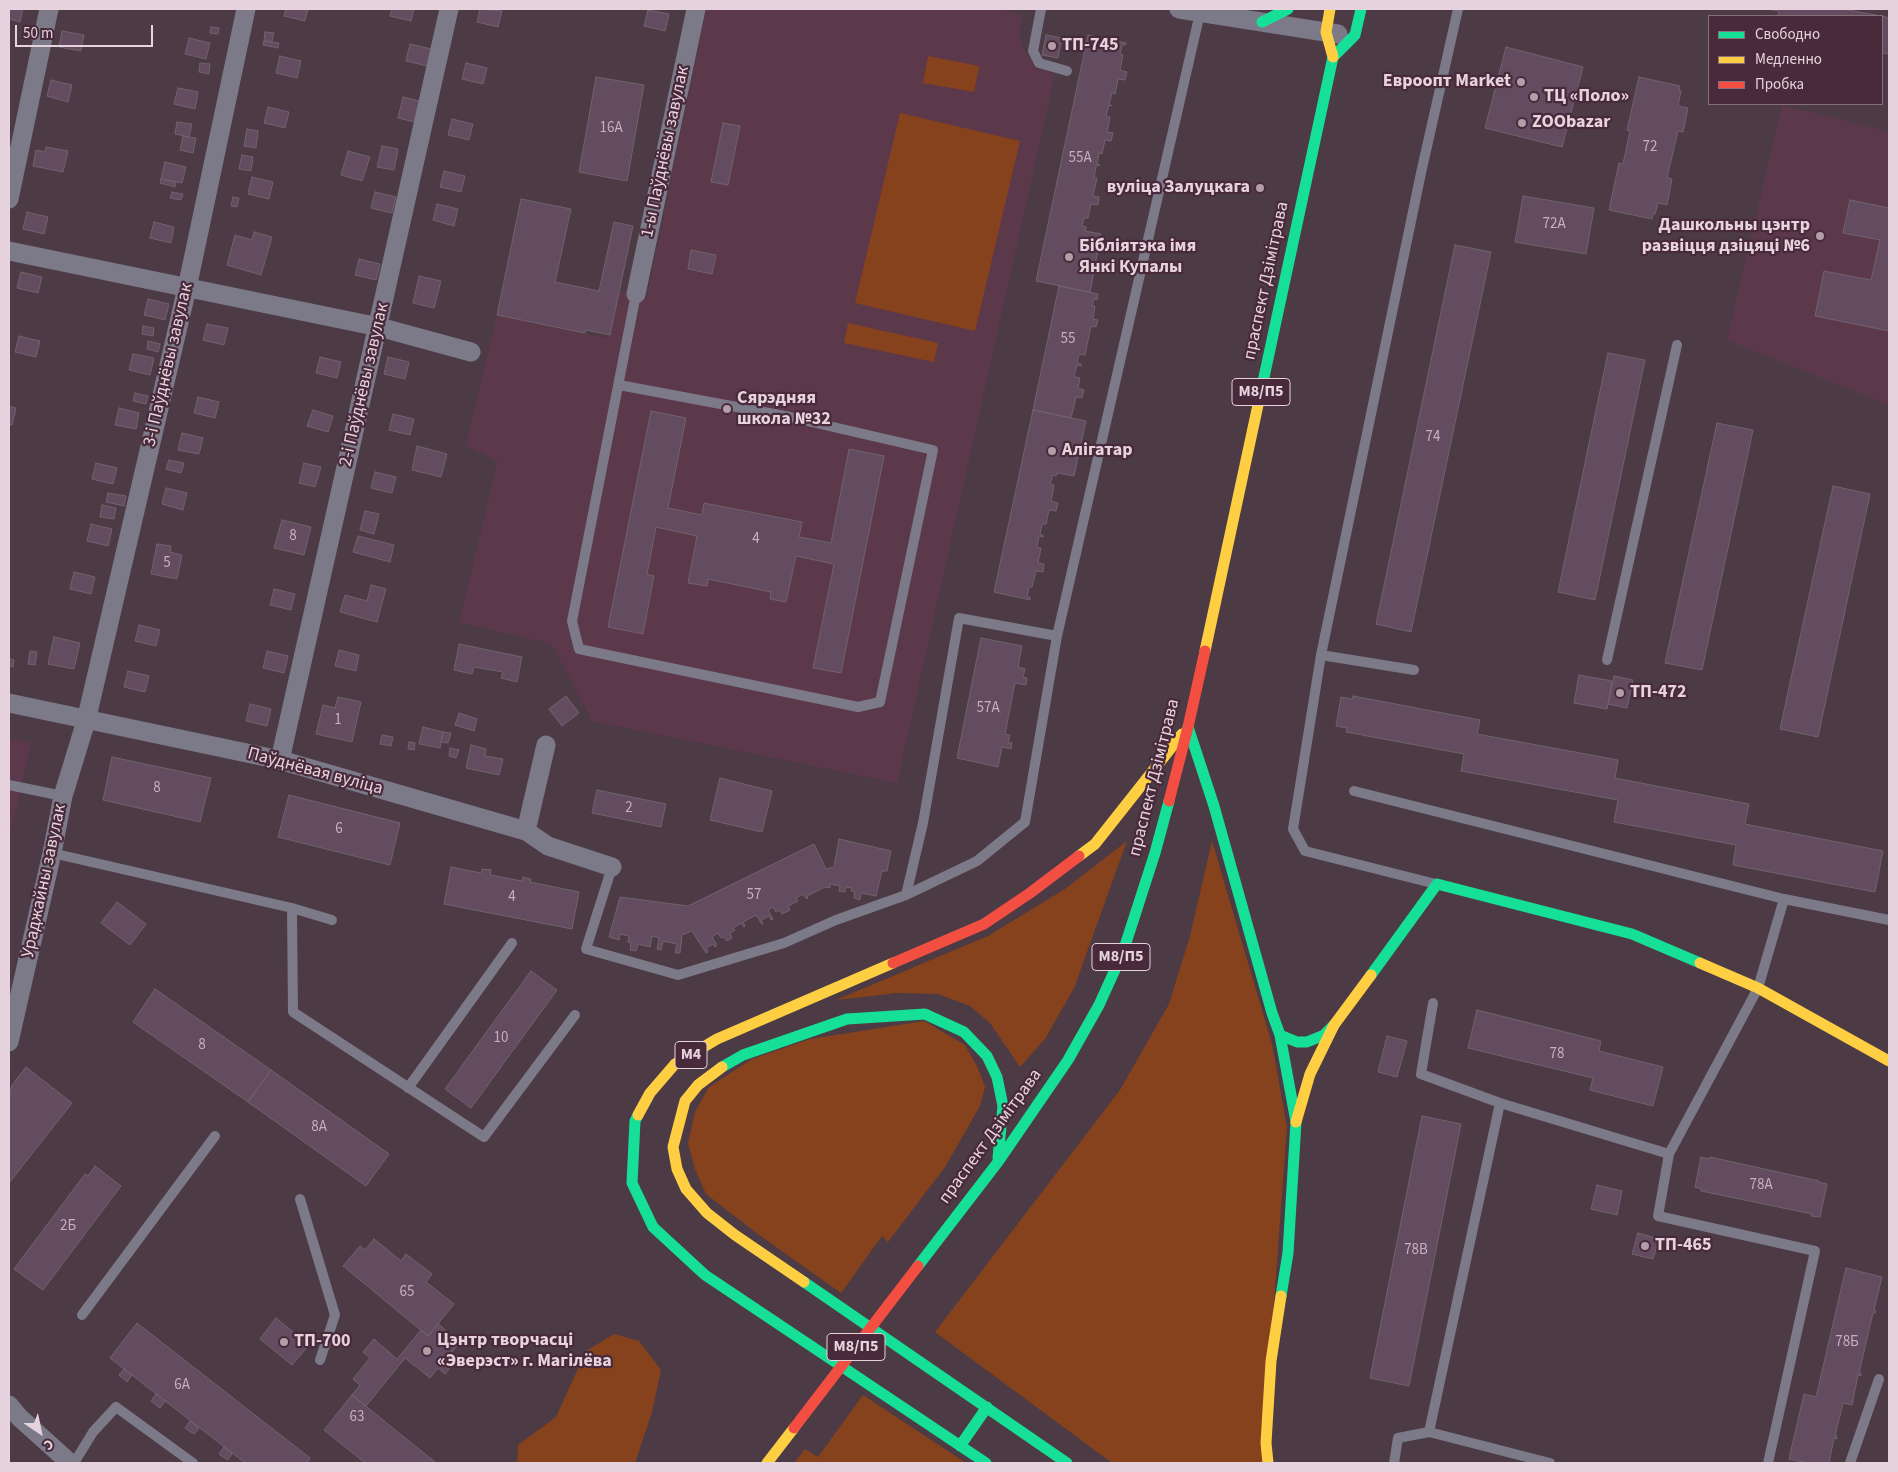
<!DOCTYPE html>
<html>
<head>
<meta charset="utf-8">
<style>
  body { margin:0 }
  #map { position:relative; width:1898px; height:1472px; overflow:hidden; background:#4c3b44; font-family:"Source Sans 3",sans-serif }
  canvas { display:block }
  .frame { position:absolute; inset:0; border:10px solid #e7d3dd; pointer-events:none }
  .legend { position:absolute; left:1708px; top:15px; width:175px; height:90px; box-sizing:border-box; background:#482a3a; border:1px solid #886e7b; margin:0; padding:6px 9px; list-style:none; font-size:15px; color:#e7d3dd }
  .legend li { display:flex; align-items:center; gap:10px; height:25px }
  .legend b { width:25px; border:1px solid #886e7b }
  .north { position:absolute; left:15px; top:1407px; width:50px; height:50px; -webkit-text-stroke:4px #482a3a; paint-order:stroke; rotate:146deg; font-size:14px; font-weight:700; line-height:20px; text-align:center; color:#e7d3dd }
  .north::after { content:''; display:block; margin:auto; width:18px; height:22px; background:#e7d3dd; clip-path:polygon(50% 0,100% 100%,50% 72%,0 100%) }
  .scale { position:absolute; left:15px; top:25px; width:138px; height:22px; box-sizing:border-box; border:2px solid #e7d3dd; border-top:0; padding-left:6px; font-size:15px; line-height:18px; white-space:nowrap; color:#e7d3dd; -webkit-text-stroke:4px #482a3a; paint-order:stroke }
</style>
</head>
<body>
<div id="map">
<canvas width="1898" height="1472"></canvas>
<div class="frame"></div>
<ul class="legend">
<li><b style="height:6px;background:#16e098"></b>Свободно</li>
<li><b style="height:6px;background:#ffcf43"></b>Медленно</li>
<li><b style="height:6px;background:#f24e42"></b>Пробка</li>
</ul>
<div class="north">С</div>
<div class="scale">50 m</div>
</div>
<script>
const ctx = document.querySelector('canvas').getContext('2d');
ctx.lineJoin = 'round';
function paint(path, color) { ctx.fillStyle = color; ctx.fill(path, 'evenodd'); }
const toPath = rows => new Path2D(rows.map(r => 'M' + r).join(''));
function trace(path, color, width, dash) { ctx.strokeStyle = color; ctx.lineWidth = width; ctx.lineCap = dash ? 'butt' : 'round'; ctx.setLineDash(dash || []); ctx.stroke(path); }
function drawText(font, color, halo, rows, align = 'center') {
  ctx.font = font + ' "Source Sans 3",sans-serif'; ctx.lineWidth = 4.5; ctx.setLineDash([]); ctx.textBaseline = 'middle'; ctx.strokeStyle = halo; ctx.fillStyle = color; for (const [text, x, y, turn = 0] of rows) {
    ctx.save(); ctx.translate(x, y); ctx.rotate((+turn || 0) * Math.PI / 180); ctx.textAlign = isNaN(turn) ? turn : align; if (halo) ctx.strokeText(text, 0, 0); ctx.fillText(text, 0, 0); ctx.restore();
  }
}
paint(toPath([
  [706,9,998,9,1022,14,1019,39,1034,67,1055,74,897,783,592,721,552,644,459,622,498,461,466,445,497,315,608,338,619,291,647,297],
  [1782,105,1889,132,1889,405,1727,340],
  [9,738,31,743,9,841]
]), '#5c384b');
paint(toPath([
  [928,56,979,66,974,92,923,83],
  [900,113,1020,141,975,331,855,303],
  [848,323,938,343,934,362,844,343],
  [1127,841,1074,988,1045,1039,1020,1067,990,1023,970,1006,938,994,897,993,836,1000,988,936,1065,889],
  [1212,841,1272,1044,1287,1127,1262,1463,1112,1463,935,1332,1120,1090,1169,1004,1190,936],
  [924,1021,965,1045,977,1066,985,1087,980,1106,945,1167,888,1242,882,1236,841,1293,755,1232,706,1194,695,1169,688,1143,695,1112,709,1087,752,1059,810,1039],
  [614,1334,639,1341,661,1370,652,1412,635,1463,517,1463,518,1445,556,1417,586,1351],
  [863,1395,966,1463,794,1463,805,1449,818,1457]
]), '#86421c');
const building = toPath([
  [9,9,23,9,20,22,9,19,9,9],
  [286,9,308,9,305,21,284,16,286,9],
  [392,9,414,9,411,21,390,16,392,9],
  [480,9,502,11,498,27,477,22,480,9],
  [1767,9,1843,9,1881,16,1778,16,1779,11,1767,9],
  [648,10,669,14,665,31,644,26,648,10],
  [1882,16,1889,18,1889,54,1882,53,1882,16],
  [211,27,219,28,218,34,210,33,211,27],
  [62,31,84,35,81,51,59,47,62,31],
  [265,32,274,33,272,42,264,41,265,32],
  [1046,35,1062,38,1058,58,1042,55,1046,35],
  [1088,35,1126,43,1125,45,1122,45,1120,54,1123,55,1120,70,1127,72,1125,80,1118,79,1115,94,1112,93,1109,104,1112,106,1109,105,1106,116,1110,117,1107,132,1113,133,1111,141,1105,140,1102,154,1099,153,1097,164,1100,165,1096,166,1094,178,1097,178,1093,196,1099,197,1098,205,1091,204,1088,218,1084,218,1082,226,1086,227,1085,231,1101,234,1090,292,1036,281,1088,35],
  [189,38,210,43,206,59,185,54,189,38],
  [264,41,279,43,278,48,263,45,264,41],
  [410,44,431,49,427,66,406,61,410,44],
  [1506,47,1583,67,1562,147,1485,128,1506,47],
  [280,56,301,61,297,78,276,73,280,56],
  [200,63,210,64,209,74,199,72,200,63],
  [466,63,487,68,483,84,462,79,466,63],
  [596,77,644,85,627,181,579,172,596,77],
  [1639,77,1680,86,1679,91,1681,91,1678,106,1688,108,1683,132,1678,131,1667,178,1672,179,1667,205,1658,203,1655,214,1653,214,1652,219,1609,210,1619,163,1623,164,1630,131,1627,130,1639,77],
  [51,80,72,85,68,102,47,96,51,80],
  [178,88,198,92,195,109,174,104,178,88],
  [403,97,419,101,415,122,398,118,403,97],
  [268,107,289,112,285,128,264,123,268,107],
  [452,119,473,124,469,140,448,135,452,119],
  [177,122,192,124,189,137,175,134,177,122],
  [723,123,740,126,728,185,711,182,723,123],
  [247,129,258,131,256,148,244,146,247,129],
  [183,136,196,138,193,153,180,150,183,136],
  [382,146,398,149,394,170,377,167,382,146],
  [46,147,68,151,63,172,33,166,36,150,45,152,46,147],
  [348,151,370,157,362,181,341,175,348,151],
  [242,155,253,157,251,171,239,169,242,155],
  [165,162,186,167,182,183,161,179,165,162],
  [444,171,465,176,461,192,440,187,444,171],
  [252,177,273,182,269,199,248,194,252,177],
  [161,179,176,182,175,187,160,183,161,179],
  [172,192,183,194,181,200,170,198,172,192],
  [375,192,396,197,392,213,371,208,375,192],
  [1523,196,1594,208,1586,254,1515,242,1523,196],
  [233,197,239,198,237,207,231,206,233,197],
  [521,199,571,209,555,282,599,291,614,222,633,226,610,335,586,330,585,333,497,315,521,199],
  [1850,200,1889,208,1889,331,1815,316,1824,271,1871,280,1880,240,1843,233,1850,200],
  [437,204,458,209,454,226,433,220,437,204],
  [27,212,48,217,44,234,23,229,27,212],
  [154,222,174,227,171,243,150,238,154,222],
  [254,232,272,237,261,275,227,265,235,235,252,240,254,232],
  [1455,245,1491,252,1411,632,1376,624,1455,245],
  [691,250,716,255,712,274,688,269,691,250],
  [359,259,380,264,376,280,355,275,359,259],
  [21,272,42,277,38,293,17,288,21,272],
  [419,276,441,281,434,308,413,303,419,276],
  [1059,286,1098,294,1097,300,1094,299,1092,306,1095,306,1093,319,1098,320,1096,327,1091,326,1085,355,1079,354,1077,363,1081,364,1081,366,1077,365,1074,377,1080,378,1078,388,1084,390,1082,398,1076,397,1071,418,1033,410,1059,286],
  [148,299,169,304,165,320,144,315,148,299],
  [207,324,228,328,224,345,203,340,207,324],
  [143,326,154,328,153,336,142,334,143,326],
  [19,336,40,341,36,357,15,352,19,336],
  [148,341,160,344,158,352,147,349,148,341],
  [1608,353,1645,360,1595,600,1558,592,1608,353],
  [133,354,154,358,150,375,129,370,133,354],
  [320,357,341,362,337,378,316,373,320,357],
  [388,357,409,362,405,379,384,374,388,357],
  [135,393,148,396,146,404,133,401,135,393],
  [198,397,219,402,215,418,194,413,198,397],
  [9,406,16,408,12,425,9,424,9,406],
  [119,408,139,413,136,429,115,425,119,408],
  [313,410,333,416,328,432,307,426,313,410],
  [1033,410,1086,421,1074,476,1057,473,1056,476,1053,475,1050,484,1054,485,1051,501,1058,503,1056,511,1049,510,1046,524,1042,524,1040,535,1043,535,1043,537,1039,536,1037,547,1041,548,1038,563,1044,564,1043,572,1036,571,1032,587,1029,587,1027,597,1030,597,1030,600,994,592,1033,410],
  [651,411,686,418,668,508,702,515,704,503,802,522,799,537,831,543,849,449,884,456,841,673,813,668,834,564,796,556,786,602,770,599,771,592,708,579,707,586,688,583,697,536,656,527,647,574,654,576,643,634,608,627,651,411],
  [393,414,414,419,410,435,389,430,393,414],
  [1717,423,1753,430,1702,670,1665,663,1717,423],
  [182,433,203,438,199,454,178,450,182,433],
  [417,446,447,454,441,477,412,470,417,446],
  [169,460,184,463,181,473,166,469,169,460],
  [96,463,117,468,113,484,92,479,96,463],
  [304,463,321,467,315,487,299,483,304,463],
  [375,472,396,477,392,493,371,488,375,472],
  [1833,486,1870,494,1818,737,1780,729,1833,486],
  [166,488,187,493,183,510,162,504,166,488],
  [108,493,126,496,124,506,106,502,108,493],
  [102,505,116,508,114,519,100,517,102,505],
  [365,511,379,514,374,534,360,530,365,511],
  [282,520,311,527,304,555,274,548,282,520],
  [91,524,112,529,108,546,87,541,91,524],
  [358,536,394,545,390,562,353,552,358,536],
  [157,544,171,546,170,552,182,555,177,579,151,574,157,544],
  [74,572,95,577,91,594,70,589,74,572],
  [371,585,386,589,377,622,340,612,345,595,367,601,371,585],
  [274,589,295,594,291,610,270,605,274,589],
  [139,625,160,630,156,646,135,641,139,625],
  [54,637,80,643,74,669,48,664,54,637],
  [981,638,1022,646,1018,667,1025,669,1023,677,1027,678,1026,685,1015,683,1005,734,1010,735,1008,743,1012,743,1011,749,1002,747,998,767,957,758,981,638],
  [459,644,522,657,517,682,501,678,503,672,474,667,472,674,454,670,459,644],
  [339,650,359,655,356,671,335,666,339,650],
  [30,651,37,652,35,665,28,664,30,651],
  [267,651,288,656,284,673,263,668,267,651],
  [9,658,14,660,13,667,9,666,9,658],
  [128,671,149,676,145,692,124,687,128,671],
  [1579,675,1612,681,1607,709,1574,703,1579,675],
  [1614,676,1633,680,1627,708,1608,704,1614,676],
  [566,696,579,713,562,726,549,709,566,696],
  [1353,696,1480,720,1477,734,1618,760,1615,778,1749,804,1745,824,1883,851,1875,892,1733,865,1736,845,1614,822,1618,800,1461,771,1464,754,1346,732,1347,728,1336,726,1341,697,1352,699,1353,696],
  [338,697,361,702,352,742,316,734,323,705,335,708,338,697],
  [250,704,271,709,267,726,246,721,250,704],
  [459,713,477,719,474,731,455,725,459,713],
  [423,727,443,732,440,748,419,744,423,727],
  [443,732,451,733,448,743,441,742,443,732],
  [382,735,393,737,391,746,380,744,382,735],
  [409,742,415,743,414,750,408,749,409,742],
  [471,745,486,749,485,756,503,759,499,775,466,768,471,745],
  [450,748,459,750,456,758,449,756,450,748],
  [112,757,211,778,200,822,103,800,112,757],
  [720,778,772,791,762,832,710,820,720,778],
  [597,790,666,804,661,827,592,813,597,790],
  [289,795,400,823,390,865,278,837,289,795],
  [839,839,891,851,887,871,882,871,876,896,861,893,860,900,854,898,855,892,851,891,852,888,846,887,845,892,839,891,840,886,830,884,830,888,825,887,807,896,808,898,807,899,803,894,796,898,798,901,788,906,790,910,782,914,780,910,776,912,773,907,768,910,773,919,771,920,769,916,761,920,763,924,762,924,756,915,743,922,745,926,744,927,741,923,733,928,735,930,730,933,732,938,727,941,724,937,721,938,718,933,712,937,717,945,715,947,713,944,706,948,708,952,706,953,692,931,682,935,680,953,675,953,677,944,663,941,661,950,657,949,659,938,652,936,650,947,638,944,636,951,630,950,631,943,628,942,629,936,620,934,619,940,609,937,620,897,688,906,814,844,826,869,834,867,839,839],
  [451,867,481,873,482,869,491,870,490,875,522,881,523,877,531,879,530,882,579,892,572,929,444,904,451,867],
  [117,902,146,924,130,945,101,923,117,902],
  [531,971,557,990,471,1108,445,1089,531,971],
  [155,989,271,1070,248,1102,133,1022,155,989],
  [1477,1010,1601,1041,1599,1051,1663,1067,1653,1106,1590,1090,1593,1078,1468,1048,1477,1010],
  [1387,1036,1407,1041,1397,1077,1378,1072,1387,1036],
  [26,1067,72,1103,9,1183,9,1097,12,1085,26,1067],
  [271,1070,389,1154,366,1186,248,1102,271,1070],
  [1422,1116,1461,1124,1409,1386,1370,1378,1422,1116],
  [1701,1157,1709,1159,1710,1157,1819,1181,1818,1182,1827,1184,1820,1217,1811,1216,1812,1214,1701,1191,1701,1189,1695,1187,1701,1157],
  [95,1166,121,1186,43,1290,14,1269,85,1174,88,1176,95,1166],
  [1597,1185,1622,1191,1617,1215,1591,1209,1597,1185],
  [1638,1233,1659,1239,1653,1259,1632,1254,1638,1233],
  [374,1239,401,1261,406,1254,432,1274,426,1282,454,1304,428,1336,343,1266,360,1246,365,1250,374,1239],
  [1846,1268,1882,1277,1874,1310,1876,1311,1875,1313,1873,1313,1859,1373,1861,1373,1861,1376,1858,1375,1852,1405,1843,1403,1835,1436,1837,1436,1837,1439,1834,1438,1829,1463,1807,1463,1789,1459,1804,1394,1816,1397,1846,1268],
  [276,1318,309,1345,292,1365,260,1339,276,1318],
  [137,1323,310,1458,307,1463,245,1463,110,1358,137,1323],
  [438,1324,460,1342,448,1357,454,1363,445,1374,438,1368,430,1378,405,1358,366,1406,352,1395,360,1385,353,1379,370,1358,363,1352,374,1339,397,1359,421,1330,428,1336,438,1324],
  [124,1369,132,1375,127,1382,119,1375,124,1369],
  [156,1394,165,1401,160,1408,151,1401,156,1394],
  [352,1395,435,1462,434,1463,365,1463,324,1430,352,1395],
  [190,1421,199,1428,194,1434,185,1428,190,1421],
  [224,1447,232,1454,228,1460,219,1454,224,1447]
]);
paint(building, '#634c60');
trace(building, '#70636c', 1);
trace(toPath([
  [1041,9,1033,51,1039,63,1067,71],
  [619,385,790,417,933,450,880,702,858,707,579,649,572,621,636,294],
  [1321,655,1414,670],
  [1607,660,1677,345],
  [9,785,63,796],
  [1354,791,1784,899,1758,988,1669,1154,1658,1216,1815,1251,1768,1463],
  [52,853,292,908,293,1012,484,1137,575,1015],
  [612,867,586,949,678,975,784,943,836,920,906,895,923,823,959,618,1057,636,1200,13],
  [1436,884,1305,851,1293,829,1321,655,1421,173,1458,9],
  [906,895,977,861,1025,822,1057,636],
  [1784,899,1889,920],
  [292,908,332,920],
  [1433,1003,1421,1074,1500,1103,1669,1154],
  [408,1088,512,943],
  [300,1199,335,1315,320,1360],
  [82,1315,215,1136],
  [1429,1432,1550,1463],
  [74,1463,93,1432,116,1407,193,1463],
  [1394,1463,1398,1438,1429,1432,1500,1103],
  [1850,1463,1879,1379]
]), '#7c7989', 10);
trace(toPath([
  [1179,9,1338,34],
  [9,199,49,9],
  [9,251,379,327,471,352],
  [636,294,696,9],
  [9,703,280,760,526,831,548,846,612,867],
  [280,760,449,9],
  [526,831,546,745],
  [9,1042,52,853,63,796,86,721,187,288,246,9],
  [9,1405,19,1417,70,1463]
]), '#7c7989', 19);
trace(toPath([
  [1262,22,1288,9],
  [1261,391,1333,57,1355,35,1361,9],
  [1188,727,1214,806,1272,1013,1280,1035,1296,1122,1288,1253,1281,1296],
  [1371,975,1437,884,1632,934,1700,963],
  [1280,1035,1297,1042,1307,1042,1324,1035,1334,1025],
  [722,1067,743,1055,847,1019,925,1014,964,1032,987,1056,997,1077,1003,1106,998,1158],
  [638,1115,635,1121,632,1183,653,1227,705,1275,986,1463],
  [918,1266,998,1162,1068,1060,1099,1005,1123,952,1155,853,1169,801],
  [804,1282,1067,1463],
  [960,1446,987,1407]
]), '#16e098', 11);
trace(toPath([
  [1330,9,1326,32,1333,57],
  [1205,651,1261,391],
  [1079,856,1095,844,1182,734],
  [1700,963,1758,988,1889,1061],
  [722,1067,698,1085,685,1101,673,1147,677,1169,686,1189,707,1213,735,1235,804,1282],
  [638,1115,650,1093,675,1064,717,1039,893,963],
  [1296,1122,1310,1074,1334,1025,1371,975],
  [767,1463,794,1428],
  [1268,1463,1266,1443,1271,1361,1281,1296]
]), '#ffcf43', 11);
trace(toPath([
  [1169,801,1188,727,1205,651],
  [893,963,984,924,1030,893,1079,856]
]), '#f24e42', 11);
trace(toPath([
  [794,1428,918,1266]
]), '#f24e42', 11);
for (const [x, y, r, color] of [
  [1052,46,5,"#b19ea7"],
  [1521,82,5,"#b19ea7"],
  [1534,97,5,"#b19ea7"],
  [1522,123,5,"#b19ea7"],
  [1260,188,5,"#b19ea7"],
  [1820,236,5,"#b19ea7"],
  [1069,257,5,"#b19ea7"],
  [727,409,5,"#b19ea7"],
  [1052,451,5,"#b19ea7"],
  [1620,693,5,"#b19ea7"],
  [1645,1246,5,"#b19ea7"],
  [284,1342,5,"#b19ea7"],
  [427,1351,5,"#b19ea7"]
]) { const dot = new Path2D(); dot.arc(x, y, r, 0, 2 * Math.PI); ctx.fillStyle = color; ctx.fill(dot); trace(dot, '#482a3a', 2); }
drawText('15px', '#c6b1be', null, [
  ["16А",611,129],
  ["72",1650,148],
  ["55А",1080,159],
  ["72А",1554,225],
  ["55",1068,340],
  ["74",1433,438],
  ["8",293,537],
  ["4",756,540],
  ["5",167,564],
  ["57А",988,709],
  ["1",338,721],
  ["8",157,789],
  ["2",629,809],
  ["6",339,830],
  ["57",754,896],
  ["4",512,898],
  ["10",501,1039],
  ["8",202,1046],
  ["78",1557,1055],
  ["8А",319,1128],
  ["78А",1761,1186],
  ["2Б",68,1227],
  ["78В",1416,1251],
  ["65",407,1293],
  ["78Б",1847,1343],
  ["6А",182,1386],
  ["63",357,1418]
]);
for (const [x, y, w] of [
  [1261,392,58],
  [1121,957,58],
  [691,1055,32],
  [856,1347,58]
]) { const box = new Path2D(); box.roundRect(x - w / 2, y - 13.5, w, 27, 4); ctx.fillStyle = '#482a3a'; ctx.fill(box); trace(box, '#e7d3dd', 1); }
drawText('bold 16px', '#e7d3dd', null, [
  ["М8/П5",1261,392],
  ["М8/П5",1121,957],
  ["М4",691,1055],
  ["М8/П5",856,1347]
]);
drawText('bold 18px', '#e7d3dd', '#482a3a', [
  ["ТП-745",1062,46],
  ["Евроопт Market",1511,82,"right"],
  ["ТЦ «Поло»",1544,97],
  ["ZOObazar",1532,123],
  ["вуліца Залуцкага",1250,188,"right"],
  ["Дашкольны цэнтр",1810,226,"right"],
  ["развіцця дзіцяці №6",1810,247,"right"],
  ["Бібліятэка імя",1079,247],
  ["Янкі Купалы",1079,268],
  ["Сярэдняя",737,399],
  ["школа №32",737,420],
  ["Алігатар",1062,451],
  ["ТП-472",1630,693],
  ["ТП-465",1655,1246],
  ["Цэнтр творчасці",437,1341],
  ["«Эверэст» г. Магілёва",437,1362],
  ["ТП-700",294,1342]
], 'left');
drawText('18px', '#e7d3dd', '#482a3a', [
  ["1-ы Паўднёвы завулак",666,152,-78],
  ["праспект Дзімітрава",1267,281,-78],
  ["3-і Паўднёвы завулак",169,365,-77],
  ["2-і Паўднёвы завулак",365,385,-77],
  ["Паўднёвая вуліца",315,772,15],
  ["праспект Дзімітрава",1155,778,-76],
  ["Ураджайны завулак",45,881,-78],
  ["праспект Дзімітрава",991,1137,-54]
]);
</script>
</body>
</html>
